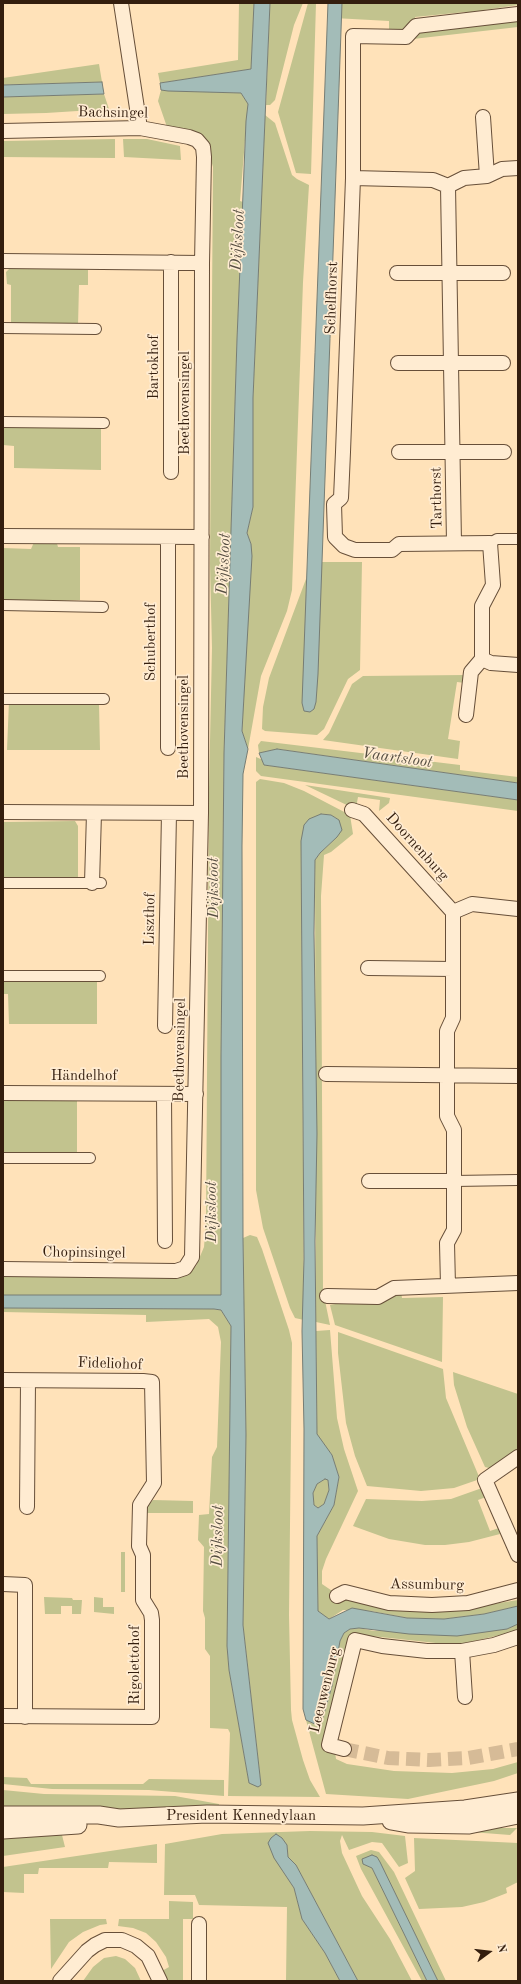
<!DOCTYPE html>
<html>
<head>
<meta charset="utf-8">
<style>
  body { margin:0 }
  #map { position:relative; width:521px; height:1984px; overflow:hidden; background:#ffe2b9; font-family:"Old Standard TT",serif }
  canvas { display:block }
  .frame { position:absolute; inset:0; border:4px solid #341e0e; pointer-events:none }
  .north { position:absolute; left:469px; top:1932px; width:40px; height:40px; -webkit-text-stroke:3px #ffecd2; paint-order:stroke; rotate:75deg; font-size:11px; font-weight:700; line-height:16px; text-align:center; color:#341e0e }
  .north::after { content:''; display:block; margin:auto; width:14px; height:18px; background:#341e0e; clip-path:polygon(50% 0,100% 100%,50% 72%,0 100%) }
</style>
</head>
<body>
<div id="map">
<canvas width="521" height="1984"></canvas>
<div class="frame"></div>
<div class="north">N</div>
</div>
<script>
const ctx = document.querySelector('canvas').getContext('2d');
ctx.lineJoin = 'round';
function paint(path, color) { ctx.fillStyle = color; ctx.fill(path, 'evenodd'); }
const toPath = rows => new Path2D(rows.map(r => 'M' + r).join(''));
function trace(path, color, width, dash) { ctx.strokeStyle = color; ctx.lineWidth = width; ctx.lineCap = dash ? 'butt' : 'round'; ctx.setLineDash(dash || []); ctx.stroke(path); }
function drawText(font, color, halo, rows, align = 'center') {
  ctx.font = font + ' "Old Standard TT",serif'; ctx.lineWidth = 3.5; ctx.setLineDash([]); ctx.textBaseline = 'middle'; ctx.strokeStyle = halo; ctx.fillStyle = color; for (const [text, x, y, turn = 0] of rows) {
    ctx.save(); ctx.translate(x, y); ctx.rotate((+turn || 0) * Math.PI / 180); ctx.textAlign = isNaN(turn) ? turn : align; if (halo) ctx.strokeText(text, 0, 0); ctx.fillText(text, 0, 0); ctx.restore();
  }
}
paint(toPath([
  [239,3,254,3,251,69,160,83,158,73,238,60],
  [270,3,303,3,294,25,275,100,270,105,266,105],
  [308,3,316,3,311,174,296,173,278,112],
  [334,3,518,3,518,5,484,10,484,12,476,13,476,11,466,14,465,12,415,17,416,26,389,37,389,21,334,18],
  [518,19,518,27,413,39,413,32],
  [99,64,102,82,3,85,3,78],
  [161,90,241,93,248,104,240,201,243,202,237,339,224,753,221,1057,221,1295,3,1295,3,1276,190,1271,196,1266,204,1247,206,1223,209,788,212,648,210,564,213,167,206,142,167,127,158,101],
  [104,94,109,109,46,113,3,114,3,97],
  [265,115,275,123,292,175,297,179,309,185,303,282,292,590,287,611,261,676,248,749,242,731,251,544,247,533,253,507,253,398],
  [115,139,115,158,3,157,3,141],
  [123,139,147,139,180,146,181,160,124,157],
  [12,266,75,268,88,270,88,285,79,285,78,326,11,325,11,285,7,284,6,272],
  [101,425,101,470,14,468,14,446,3,445,3,426],
  [35,540,56,540,58,547,80,547,80,600,3,602,3,548,31,549],
  [321,562,362,562,360,670,348,679,324,729,317,735,265,731,262,729,263,707,269,678,306,579,306,613,316,702],
  [465,675,465,683,457,682,448,739,460,741,458,759,323,740,329,733,352,684,363,676],
  [9,701,99,703,100,750,7,750],
  [261,741,460,765,460,770,518,777,518,783,278,749,259,753,258,745],
  [256,757,263,760,264,765,518,800,518,811,261,776,256,771],
  [260,779,284,783,304,791,350,815,353,834,331,852,324,855,321,896,323,1291,330,1325,316,1322,315,860,320,853,337,837,339,820,331,815,321,814,310,819,301,841,304,1320,295,1318,290,1308,263,1228,256,1190,256,782],
  [305,785,390,798,389,803,379,811,380,800,358,797,356,808,353,808],
  [75,821,78,826,78,880,3,880,3,822],
  [3,979,97,979,97,1024,9,1024,8,994,3,994],
  [77,1100,77,1155,3,1154,3,1101],
  [250,1235,257,1237,262,1249,289,1330,292,1343,289,1615,291,1710,292,1720,303,1760,310,1780,320,1797,228,1796,230,1733,228,1729,210,1728,210,1656,205,1649,205,1618,203,1611,204,1547,198,1540,199,1515,209,1514,212,1457,217,1447,221,1342,218,1327,209,1319,146,1322,146,1315,3,1312,3,1308,214,1309,221,1310,231,1326,227,1646,229,1670,249,1783,261,1785,243,1625,246,1435,243,1238],
  [401,1292,402,1298,443,1297,442,1362,335,1325,330,1305],
  [330,1330,337,1418,344,1449,358,1491,326,1559,322,1571,322,1584,344,1599,386,1607,461,1609,518,1600,518,1606,484,1614,444,1619,407,1618,371,1611,343,1610,329,1619,318,1612,317,1536,334,1505,339,1477,332,1455,317,1435,316,1331],
  [338,1332,443,1369,446,1398,480,1479,454,1488,421,1491,367,1486,355,1456,346,1423,338,1353],
  [453,1372,518,1394,518,1451,493,1469,485,1467,467,1427,454,1385],
  [325,1479,328,1480,329,1490,324,1504,318,1508,314,1505,313,1493,317,1484],
  [482,1488,486,1497,478,1500,490,1531,499,1528,500,1534,469,1542,445,1545,425,1545,389,1539,353,1526,366,1499,422,1501,451,1499],
  [153,1500,193,1501,193,1513,147,1513,147,1507],
  [121,1552,125,1552,125,1592,121,1592],
  [44,1597,72,1598,73,1600,82,1600,81,1614,72,1614,72,1606,61,1606,61,1614,45,1614],
  [94,1597,103,1598,103,1607,114,1607,114,1614,94,1612],
  [518,1624,518,1631,461,1644,445,1644,362,1635,335,1752,336,1759,347,1764,394,1771,452,1773,493,1769,518,1762,518,1773,494,1781,408,1799,326,1794,306,1720,317,1725,323,1717,332,1686,340,1641,344,1633,350,1629,359,1628,374,1631,507,1629],
  [3,1777,27,1778,31,1784,143,1784,149,1779,224,1780,224,1796,149,1790,52,1789,3,1784],
  [3,1790,44,1794,175,1796,219,1804,219,1807,141,1812,3,1811],
  [458,1828,517,1828,510,1835,458,1831],
  [310,1831,372,1832,405,1836,408,1863,399,1867,382,1843,372,1842,349,1850,342,1835,340,1841,342,1853,362,1896,390,1939,412,1981,358,1981,296,1865,288,1857,287,1845,282,1870,294,1888,302,1919,325,1953,340,1981,286,1981,287,1907,199,1905,195,1895,164,1895,165,1844,222,1834],
  [62,1835,65,1847,3,1856,3,1836],
  [414,1838,518,1843,518,1882,506,1888,507,1893,484,1902,462,1907,419,1909,405,1878,415,1871],
  [157,1844,157,1863,109,1862,108,1868,39,1868,38,1874,24,1874,24,1893,3,1892,3,1867],
  [371,1850,379,1852,394,1872,446,1981,438,1981,377,1857,364,1864,372,1868,427,1981,422,1981,361,1869,356,1856],
  [169,1901,193,1902,193,1919,183,1919,183,1981,166,1981,162,1971,169,1967,166,1957,156,1942,146,1933,133,1928,118,1926,119,1919,169,1919],
  [50,1919,106,1919,107,1924,100,1925,83,1932,69,1942,51,1969],
  [116,1956,125,1959,135,1968,141,1981,83,1981,93,1967,104,1958]
]), '#c2c38e');
const water = toPath([
  [254,3,270,3,253,398,253,507,247,533,251,544,252,556,242,731,248,749,243,774,242,846,243,1238,246,1435,243,1625,261,1785,258,1787,249,1783,229,1670,227,1646,231,1326,221,1310,214,1309,3,1308,3,1295,221,1295,221,1057,224,753,237,339,246,121,248,104,241,93,168,91,161,90,160,83,251,69,254,3],
  [328,3,342,3,318,674,316,702,314,709,310,712,304,711,302,703,328,3],
  [102,82,104,94,3,97,3,85,102,82],
  [277,749,518,783,518,800,264,765,259,753,277,749],
  [321,814,331,815,339,820,342,830,337,837,320,853,315,860,314,933,317,1134,315,1241,317,1434,332,1455,339,1477,334,1505,317,1536,318,1611,329,1619,352,1608,407,1618,444,1619,484,1614,518,1606,518,1624,507,1629,457,1636,409,1634,359,1628,350,1629,344,1633,340,1641,332,1686,323,1717,317,1725,306,1720,303,1709,304,1429,302,1331,304,1259,301,841,304,825,309,819,321,814],
  [325,1479,328,1480,329,1490,324,1504,318,1508,314,1505,313,1493,317,1484,325,1479],
  [276,1834,282,1838,287,1845,288,1857,296,1865,358,1981,340,1981,325,1953,302,1919,294,1888,274,1858,268,1843,271,1838,276,1834],
  [372,1855,377,1857,380,1862,438,1981,427,1981,372,1868,363,1864,362,1859,372,1855]
]);
paint(water, '#a3bcb8');
trace(water, '#777d74', 1);
trace(toPath([
  [344,1749,388,1758,429,1760,468,1758,518,1749]
]), '#d6bb97', 14, [14, 7]);
const pedestrian = toPath([
  [3,328,96,329],
  [3,422,104,423],
  [490,543,497,539,518,539],
  [3,605,103,607],
  [3,699,104,699],
  [3,883,101,883],
  [3,976,100,976],
  [3,1158,90,1158],
  [454,1181,518,1180]
]);
const minor = toPath([
  [121,3,140,128],
  [483,117,487,176],
  [3,131,140,128,189,137,197,140,203,147,204,157,202,263,201,813,192,1257,185,1268,176,1271,3,1269],
  [353,178,433,180,448,186,464,178,487,176,502,169,518,168],
  [448,186,454,543],
  [3,261,202,263],
  [171,262,171,472],
  [397,273,503,273],
  [398,363,503,363],
  [399,452,504,452],
  [3,536,202,537],
  [168,537,168,748],
  [482,659,491,663,518,665],
  [466,715,471,672,482,659,482,606,493,585,490,543,399,544,392,550,355,550,344,546,335,537,334,504,341,498,343,452,353,178,353,36,406,37,416,26,518,14],
  [352,810,364,814,453,912,453,1018,447,1031,447,1116,454,1130,454,1230,447,1243,448,1286],
  [3,812,201,813],
  [92,883,94,813],
  [453,912,472,904,518,909],
  [368,968,453,969],
  [165,1026,169,813],
  [326,1074,518,1076],
  [3,1093,196,1094],
  [164,1094,165,1241],
  [369,1181,454,1181],
  [327,1296,378,1297,394,1288,518,1283],
  [3,1380,143,1381,152,1382,154,1483,140,1505,139,1546,143,1555,143,1600,151,1613,152,1620,152,1717,3,1716],
  [518,1457,485,1480,518,1555],
  [27,1507,28,1381],
  [3,1584,25,1585,25,1717],
  [337,1596,345,1592,389,1603,432,1605,468,1603,518,1590],
  [462,1651,465,1697],
  [344,1749,329,1745,355,1640,382,1646,427,1651,462,1651,494,1645,518,1637],
  [60,1981,87,1951,95,1945,105,1940,122,1940,136,1946,148,1956,160,1981],
  [199,1981,199,1924]
]);
const tertiary = toPath([
  [3,1815,99,1815,119,1818,207,1814,363,1816,465,1809,518,1801],
  [391,1821,408,1824,469,1825,518,1815],
  [3,1830,78,1825]
]);
trace(pedestrian, '#674f39', 12);
trace(minor, '#674f39', 16);
trace(tertiary, '#674f39', 19);
trace(pedestrian, '#ffecd2', 10);
trace(minor, '#ffecd2', 14);
trace(tertiary, '#ffecd2', 17);
drawText('15px', '#341e0e', '#ffecd2', [
  ["Bachsingel",113,113,1],
  ["Schelfhorst",332,298,-88],
  ["Bartokhof",154,367,-90],
  ["Beethovensingel",185,403,-90],
  ["Tarthorst",437,498,-91],
  ["Schuberthof",151,642,-90],
  ["Beethovensingel",184,727,-90],
  ["Doornenburg",417,847,48],
  ["Liszthof",150,919,-89],
  ["Beethovensingel",180,1050,-89],
  ["Händelhof",84,1076],
  ["Chopinsingel",84,1253,1],
  ["Fideliohof",110,1364,2],
  ["Assumburg",427,1585,1],
  ["Rigolettohof",135,1665,-90],
  ["Leeuwenburg",325,1690,-76],
  ["President Kennedylaan",241,1816]
]);
drawText('italic 16px', '#554d41', '#ffecd2', [
  ["Dijksloot",238,240,-87],
  ["Dijksloot",224,564,-87],
  ["Vaartsloot",397,758,8],
  ["Dijksloot",214,888,-90],
  ["Dijksloot",212,1212,-90],
  ["Dijksloot",218,1536,-89]
]);
</script>
</body>
</html>
